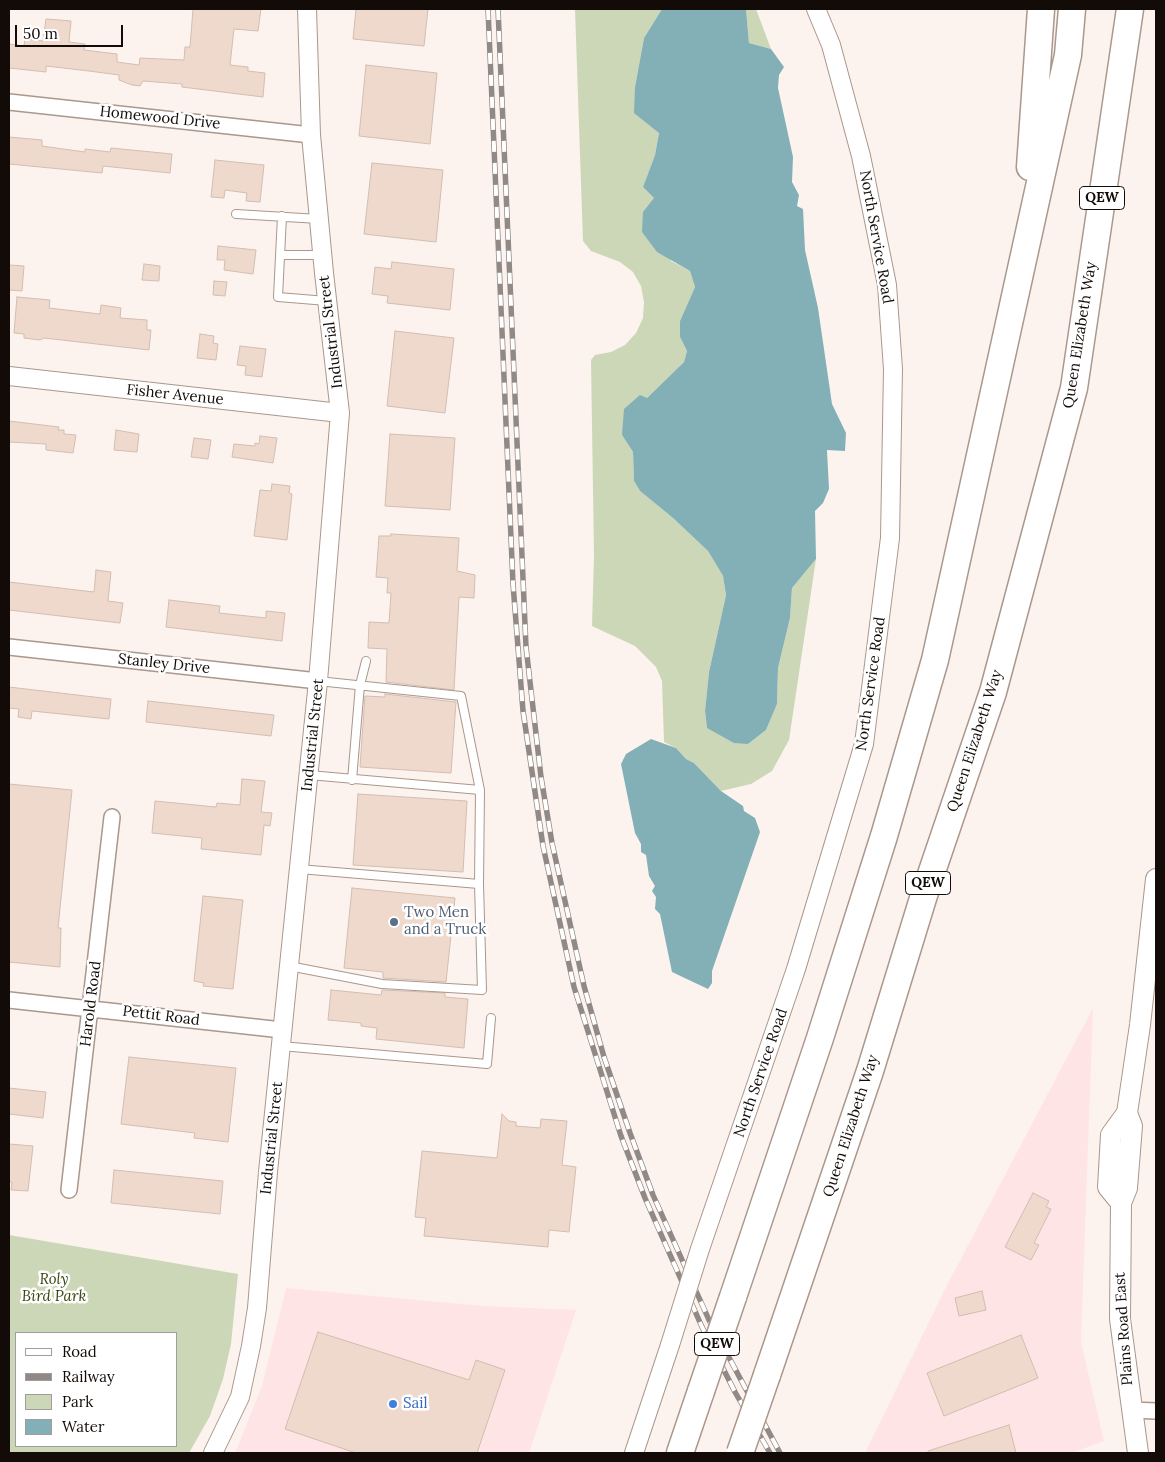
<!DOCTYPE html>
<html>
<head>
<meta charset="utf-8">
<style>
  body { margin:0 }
  #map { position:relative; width:1165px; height:1462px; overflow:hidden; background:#fcf3ee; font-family:Lora,serif }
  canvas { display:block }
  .frame { position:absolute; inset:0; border:10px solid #120b07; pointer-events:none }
  .legend { position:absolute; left:15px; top:1332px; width:162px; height:115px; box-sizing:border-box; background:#fff; border:1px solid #a09d9c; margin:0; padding:6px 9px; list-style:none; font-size:15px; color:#120b07 }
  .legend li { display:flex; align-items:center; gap:10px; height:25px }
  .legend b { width:25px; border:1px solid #a09d9c }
  .scale { position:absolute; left:15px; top:25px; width:108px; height:22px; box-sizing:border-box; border:2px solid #120b07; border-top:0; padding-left:6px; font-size:15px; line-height:18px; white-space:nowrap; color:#120b07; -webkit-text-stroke:4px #fff; paint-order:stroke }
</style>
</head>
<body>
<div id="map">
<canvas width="1165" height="1462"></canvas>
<div class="frame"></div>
<ul class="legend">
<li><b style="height:6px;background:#fff"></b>Road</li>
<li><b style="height:6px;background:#918985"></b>Railway</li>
<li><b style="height:14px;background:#ccd7b7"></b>Park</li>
<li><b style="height:14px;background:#83afb7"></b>Water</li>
</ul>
<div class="scale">50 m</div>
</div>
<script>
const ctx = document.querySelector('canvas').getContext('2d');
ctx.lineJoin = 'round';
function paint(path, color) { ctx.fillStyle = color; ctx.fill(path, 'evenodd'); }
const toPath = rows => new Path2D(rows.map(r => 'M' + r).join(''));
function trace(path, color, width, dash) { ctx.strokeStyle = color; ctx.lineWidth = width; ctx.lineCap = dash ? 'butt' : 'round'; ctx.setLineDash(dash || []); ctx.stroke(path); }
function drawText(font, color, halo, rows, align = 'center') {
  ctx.font = font + ' Lora,serif'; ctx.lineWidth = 5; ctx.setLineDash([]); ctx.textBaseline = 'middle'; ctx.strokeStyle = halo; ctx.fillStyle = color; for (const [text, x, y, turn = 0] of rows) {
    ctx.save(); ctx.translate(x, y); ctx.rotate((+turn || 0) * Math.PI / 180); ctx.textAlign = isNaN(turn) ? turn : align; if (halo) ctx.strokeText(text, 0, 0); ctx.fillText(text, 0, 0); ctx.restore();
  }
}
paint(toPath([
  [1093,1008,1081,1342,1104,1441,1072,1453,865,1453,946,1287],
  [286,1288,483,1306,576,1310,529,1453,235,1453,262,1386]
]), '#ffe4e5');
paint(toPath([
  [575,9,662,9,644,38,635,87,659,133,655,155,643,187,654,198,671,261,690,271,695,287,680,321,680,337,687,351,684,362,647,398,622,435,633,452,634,481,640,491,673,518,708,551,723,576,726,595,709,672,705,711,707,728,748,744,766,730,777,704,778,668,790,618,792,588,816,559,789,740,772,771,751,784,721,791,694,763,686,759,676,748,664,742,662,681,656,667,635,646,592,626,594,555,591,360,595,355,611,352,625,345,636,333,643,318,644,302,641,286,633,272,620,262,591,251,583,241],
  [746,9,756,9,771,49,749,43],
  [9,1235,238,1274,231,1344,223,1379,210,1416,189,1453,9,1453],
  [16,1333,176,1333,176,1446,16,1446]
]), '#ccd7b7');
paint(toPath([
  [662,9,746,9,749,43,771,49,784,67,779,75,778,88,793,157,792,182,799,195,797,206,803,209,805,250,818,308,832,404,846,433,845,451,827,450,829,489,823,503,815,511,816,559,792,588,790,618,778,668,777,704,766,730,748,744,734,743,707,728,705,711,709,672,726,595,723,576,708,551,673,518,640,491,634,481,633,452,622,435,624,409,640,395,647,398,684,362,687,351,680,337,680,321,695,287,690,271,657,252,642,232,643,212,654,198,643,187,655,155,659,133,634,113,635,87,644,38],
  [651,739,676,748,686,759,694,763,721,791,743,806,744,811,755,818,760,832,712,971,712,983,708,989,672,972,660,914,655,909,656,897,652,891,655,886,649,876,646,855,641,852,641,844,635,833,621,764,626,754]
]), '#83afb7');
const building = toPath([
  [193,9,261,9,258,31,234,29,230,65,248,67,248,71,265,73,263,97,182,87,182,84,143,81,140,86,132,85,119,80,119,75,89,71,46,66,46,72,9,68,9,44,24,46,25,39,43,41,46,19,71,21,69,42,85,44,84,50,117,54,117,62,139,65,140,58,184,60,185,47,190,47,193,9],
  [356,9,428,9,424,46,353,39,356,9],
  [366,65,437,73,430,144,359,136,366,65],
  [9,137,42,140,42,146,85,152,85,149,110,152,111,148,172,154,170,173,103,166,102,173,9,164,9,137],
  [215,160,264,165,260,202,246,201,247,193,225,190,224,198,211,197,215,160],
  [372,163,443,170,436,242,364,234,372,163],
  [218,246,256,250,253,274,224,270,225,260,217,260,218,246],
  [392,262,454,269,450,310,387,303,388,296,372,294,375,267,391,269,392,262],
  [144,264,160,266,159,281,142,280,144,264],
  [9,265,24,266,22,291,9,290,9,265],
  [214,281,227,282,225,296,213,295,214,281],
  [17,297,50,300,49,308,100,314,101,305,121,308,120,318,147,320,147,330,151,330,149,350,44,338,40,340,24,338,24,334,14,333,17,297],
  [395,331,454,338,445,413,387,406,395,331],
  [200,334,214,336,213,343,218,344,216,360,197,358,200,334],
  [240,346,266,349,262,377,245,375,246,366,237,365,240,346],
  [9,421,59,427,58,430,64,430,64,434,76,435,73,453,46,450,46,444,9,442,9,421],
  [116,430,139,434,137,452,114,450,116,430],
  [390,434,455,438,450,510,385,506,390,434],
  [260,436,277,438,273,463,232,457,234,444,255,446,255,443,259,444,260,436],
  [194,438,211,440,208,459,191,457,194,438],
  [272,484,290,486,289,493,292,494,287,540,254,536,260,490,271,491,272,484],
  [391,534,459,538,457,571,475,575,474,598,459,597,454,690,386,682,387,649,368,648,369,622,389,623,391,593,387,593,388,578,376,577,379,536,391,536,391,534],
  [96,570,111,572,108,601,123,603,120,623,9,610,9,582,94,592,96,570],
  [169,600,220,606,219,613,266,618,266,611,285,613,282,641,166,627,169,600],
  [9,687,111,699,109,719,32,711,31,719,18,717,19,709,9,708,9,687],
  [385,694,456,702,451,773,360,767,365,696,385,697,385,694],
  [148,701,274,715,271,736,146,722,148,701],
  [242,779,265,781,261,812,272,813,270,826,264,825,261,855,201,849,202,838,152,833,155,801,216,807,217,803,240,805,242,779],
  [9,784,72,790,58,928,61,928,60,967,9,962,9,784],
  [358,794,467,801,463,872,353,865,358,794],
  [352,888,455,898,446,982,383,978,383,972,344,968,352,888],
  [203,896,243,900,233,989,203,986,204,983,194,981,203,896],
  [331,990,381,995,382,990,445,993,445,997,468,999,464,1048,376,1039,377,1028,361,1026,361,1023,328,1020,331,990],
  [129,1057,236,1068,228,1142,194,1138,195,1133,121,1124,129,1057],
  [9,1088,46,1092,43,1118,9,1114,9,1088],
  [502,1114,509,1121,516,1122,516,1126,540,1128,541,1119,567,1121,562,1165,576,1167,569,1232,549,1230,548,1247,424,1236,426,1218,415,1217,422,1151,497,1158,502,1114],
  [9,1144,33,1146,28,1191,11,1190,12,1182,9,1182,9,1144],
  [114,1170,223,1181,220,1214,111,1203,114,1170],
  [1033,1193,1049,1201,1046,1207,1051,1209,1034,1243,1039,1245,1031,1260,1005,1247,1033,1193],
  [982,1291,986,1310,959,1316,955,1298,982,1291],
  [318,1332,469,1380,476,1360,505,1370,477,1453,356,1453,285,1429,318,1332],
  [1021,1335,1038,1378,944,1416,927,1373,1021,1335],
  [1009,1425,1016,1453,928,1453,928,1451,1009,1425]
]);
paint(building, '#eed9cc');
trace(building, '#d2bdb1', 1);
const service = toPath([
  [236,214,319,219],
  [282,216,278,297,327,301],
  [280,255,322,255],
  [318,681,461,696,480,790],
  [309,775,480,790,479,884],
  [352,780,360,685,366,661],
  [289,966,382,984,482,990,479,884,299,869],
  [281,1046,487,1064,491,1018]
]);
const minor = toPath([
  [9,102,311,135],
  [9,647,318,681],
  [9,1000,282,1030],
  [69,1190,112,817],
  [1131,1410,1156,1411]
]);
const tertiary = toPath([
  [9,376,340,413],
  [700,1249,796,969,864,744,890,538,893,369,887,285,861,156,831,45,816,9],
  [213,1453,240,1397,251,1346,257,1308,268,1172,318,681,340,413,324,273,311,135,307,9],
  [634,1453,670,1345]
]);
const secondary = toPath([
  [1127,1113,1132,1126,1127,1188,1121,1203,1120,1319,1138,1453],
  [1121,1203,1108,1187,1111,1135,1127,1113,1140,1025,1156,879]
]);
const motorway = toPath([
  [1030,167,1041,9],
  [733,1297,820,1038,884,836,935,660,1068,55,1072,9],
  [767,1375,870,1071,924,895,993,692,1074,388,1130,9],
  [680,1453,701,1391]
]);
trace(service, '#ab978b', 10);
trace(minor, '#ab978b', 18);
trace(tertiary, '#ab978b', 20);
trace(secondary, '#ab978b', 22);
trace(motorway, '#ab978b', 29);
trace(service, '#fff', 8);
trace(minor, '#fff', 15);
trace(tertiary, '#fff', 18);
trace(secondary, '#fff', 20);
trace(motorway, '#fff', 26);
const rail = toPath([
  [488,9,513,584,523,711,543,846,574,987,621,1136,645,1198,702,1327,735,1392,770,1453],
  [498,9,526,647,541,777,552,843,584,986,604,1057,630,1133,653,1195,709,1320,780,1453]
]);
trace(rail, '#918985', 5.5);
trace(rail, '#fff', 4, [11]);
const tertiaryBridge = toPath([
  [670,1345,700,1249]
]);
const motorwayBridge = toPath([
  [701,1391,733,1297],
  [740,1453,767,1375]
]);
trace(tertiaryBridge, '#ab978b', 20, []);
trace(motorwayBridge, '#ab978b', 29, []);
trace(tertiaryBridge, '#fff', 18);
trace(motorwayBridge, '#fff', 26);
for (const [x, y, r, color] of [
  [394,922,5,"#5c6f8a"],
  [393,1404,5,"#3f7fe0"]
]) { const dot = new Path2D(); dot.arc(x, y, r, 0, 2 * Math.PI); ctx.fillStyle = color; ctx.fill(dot); trace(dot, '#fff', 2); }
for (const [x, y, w] of [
  [1102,198,45],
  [928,883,45],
  [717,1344,45]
]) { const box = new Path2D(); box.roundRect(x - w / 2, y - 11.5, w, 23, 4); ctx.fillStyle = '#fff'; ctx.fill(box); trace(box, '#120b07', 1); }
drawText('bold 14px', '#120b07', null, [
  ["QEW",1102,198],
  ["QEW",928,883],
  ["QEW",717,1344]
]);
drawText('15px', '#120b07', '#fff', [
  ["Homewood Drive",160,118,6],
  ["North Service Road",876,237,80],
  ["Industrial Street",331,332,-97],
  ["Queen Elizabeth Way",1080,335,-81],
  ["Fisher Avenue",175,395,6],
  ["Stanley Drive",164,664,6],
  ["North Service Road",871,684,-82],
  ["Industrial Street",313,735,-84],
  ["Queen Elizabeth Way",975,741,-72],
  ["Harold Road",91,1004,-83],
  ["Pettit Road",161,1016,7],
  ["North Service Road",761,1073,-71],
  ["Queen Elizabeth Way",851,1126,-72],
  ["Industrial Street",272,1138,-84],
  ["Plains Road East",1124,1329,-94]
]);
drawText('15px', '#4e5e75', '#fff', [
  ["Two Men",404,913],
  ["and a Truck",404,930]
], 'left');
drawText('italic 15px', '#38450f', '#fff', [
  ["Roly",54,1280],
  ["Bird Park",54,1297]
]);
drawText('15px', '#366cbe', '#fff', [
  ["Sail",403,1404]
], 'left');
</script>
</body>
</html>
